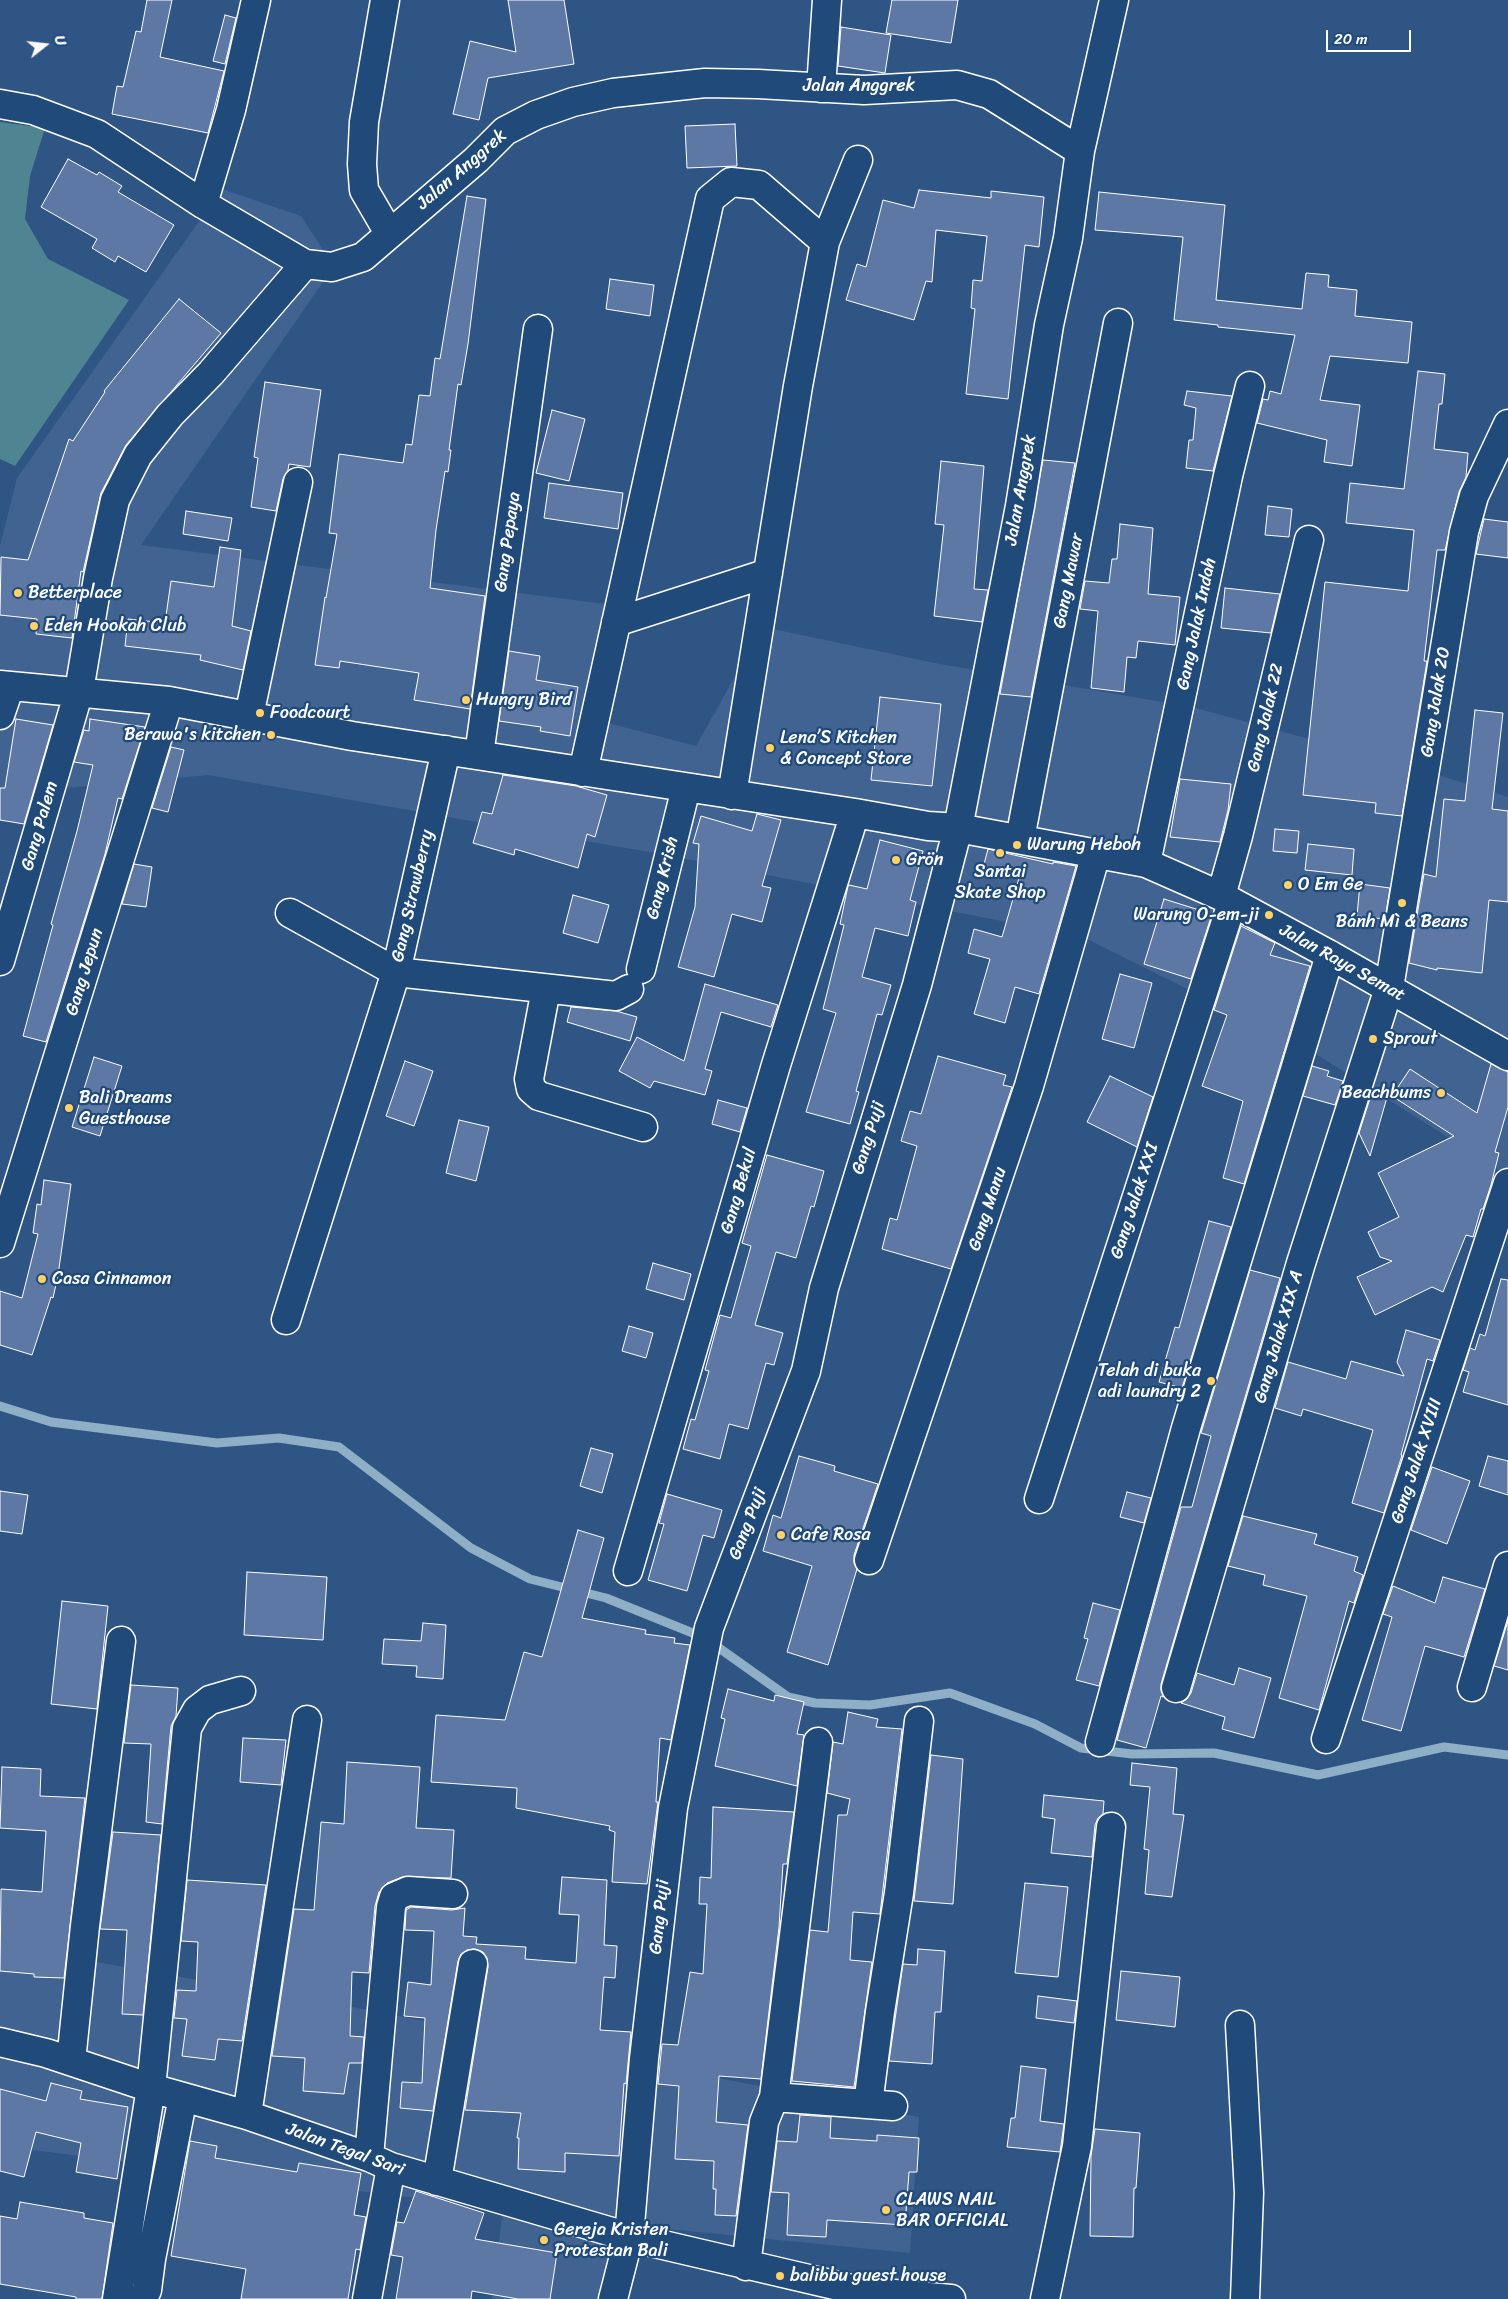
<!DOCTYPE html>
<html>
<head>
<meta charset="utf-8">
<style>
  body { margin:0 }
  #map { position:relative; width:1508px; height:2299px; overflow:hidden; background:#2f5585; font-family:Sriracha,sans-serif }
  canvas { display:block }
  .north { position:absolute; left:20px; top:20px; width:50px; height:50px; -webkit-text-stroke:4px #1f4a7a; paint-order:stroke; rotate:74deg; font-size:14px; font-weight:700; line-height:20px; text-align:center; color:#fff }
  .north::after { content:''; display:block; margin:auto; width:18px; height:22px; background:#fff; clip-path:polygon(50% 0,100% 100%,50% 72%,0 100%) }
  .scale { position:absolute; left:1326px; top:30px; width:85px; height:22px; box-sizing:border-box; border:2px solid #fff; border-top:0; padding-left:6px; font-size:15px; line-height:18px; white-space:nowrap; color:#fff; -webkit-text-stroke:4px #1f4a7a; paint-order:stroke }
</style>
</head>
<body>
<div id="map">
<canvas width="1508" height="2299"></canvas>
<div class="north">U</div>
<div class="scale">20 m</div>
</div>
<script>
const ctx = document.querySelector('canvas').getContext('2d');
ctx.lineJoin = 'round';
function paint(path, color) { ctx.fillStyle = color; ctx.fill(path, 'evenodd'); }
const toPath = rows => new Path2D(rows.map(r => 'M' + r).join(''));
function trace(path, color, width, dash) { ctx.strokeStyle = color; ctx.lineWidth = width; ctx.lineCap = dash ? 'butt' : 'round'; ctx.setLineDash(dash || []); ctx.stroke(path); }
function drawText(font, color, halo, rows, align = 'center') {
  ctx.font = font + ' Sriracha,sans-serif'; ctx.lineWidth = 4.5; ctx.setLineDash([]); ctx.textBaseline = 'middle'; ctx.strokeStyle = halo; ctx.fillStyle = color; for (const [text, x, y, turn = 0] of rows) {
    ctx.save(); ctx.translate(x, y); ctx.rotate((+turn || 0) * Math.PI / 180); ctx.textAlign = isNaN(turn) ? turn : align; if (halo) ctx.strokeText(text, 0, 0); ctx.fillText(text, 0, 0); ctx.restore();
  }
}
paint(toPath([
  [222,189,301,216,334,266,141,545,605,604,581,716,696,746,763,627,940,664,1192,707,1426,771,1508,797,1508,1175,1308,1049,1083,937,666,855,208,775,0,794,0,546,17,478],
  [0,1943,11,1947,368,2010,919,2117,910,2253,637,2226,624,2299,492,2299,503,2209,0,2146]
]), '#416391');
paint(toPath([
  [0,122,45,128,30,176,25,219,48,259,129,300,15,466,0,459]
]), '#4f8492');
trace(toPath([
  [0,1406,51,1422,217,1443,279,1438,339,1447,471,1548,530,1579,606,1598,705,1638,788,1697,815,1703,870,1705,950,1693,1035,1724,1081,1748,1132,1754,1214,1753,1318,1775,1444,1747,1508,1755]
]), '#8eafc5', 9);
const building = toPath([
  [147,0,172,0,160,57,224,71,208,133,112,114,117,86,123,87,136,31,141,32,147,0],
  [508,0,564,0,574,64,488,78,479,120,453,114,470,41,516,52,508,0],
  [892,0,958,0,951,43,886,33,892,0],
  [225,15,236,18,225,64,213,61,225,15],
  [841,27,891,35,885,73,838,66,841,27],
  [735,124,737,166,687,168,685,126,735,124],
  [68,159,97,175,99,172,122,186,118,192,174,225,146,272,118,256,115,262,92,248,97,239,41,207,68,159],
  [919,190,991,198,991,191,1044,197,1039,247,1025,245,1008,399,966,394,975,309,971,308,973,280,982,281,987,236,936,230,932,282,926,281,914,320,846,300,857,264,866,267,883,200,914,208,919,190],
  [1099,192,1225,205,1216,300,1302,309,1306,273,1329,275,1328,287,1357,290,1355,316,1412,322,1408,363,1330,356,1320,400,1360,405,1352,466,1324,462,1327,440,1257,423,1263,399,1268,400,1270,391,1281,394,1295,335,1218,327,1218,325,1174,320,1183,237,1095,230,1099,192],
  [467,196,486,199,468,344,461,385,458,384,449,450,451,450,448,472,445,471,436,530,430,588,485,596,470,709,414,700,419,673,340,661,339,668,315,665,325,597,326,598,337,534,329,533,339,454,403,463,406,444,412,445,419,395,430,396,435,358,440,359,467,196],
  [610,279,654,285,650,316,606,309,610,279],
  [179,299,221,333,126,445,101,493,83,572,81,571,72,638,36,634,37,619,0,615,1,557,28,560,69,439,73,441,105,392,104,391,179,299],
  [1418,371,1445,374,1442,404,1439,404,1434,449,1468,453,1466,477,1459,492,1445,550,1437,550,1424,661,1427,661,1402,816,1375,813,1376,803,1303,795,1325,582,1408,591,1414,530,1346,523,1350,483,1404,489,1418,371],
  [265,382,321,390,310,467,289,464,288,470,283,479,276,511,251,507,258,458,254,457,265,382],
  [1187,391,1232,396,1213,471,1186,468,1189,440,1193,440,1196,408,1184,405,1187,391],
  [552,410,585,419,569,481,536,473,552,410],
  [1043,460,1075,463,1031,697,1000,694,1043,460],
  [941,461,984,466,974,589,988,590,982,622,934,616,944,525,935,524,941,461],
  [549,483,623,493,618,529,544,518,549,483],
  [1268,506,1292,509,1289,537,1265,535,1268,506],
  [186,511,232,518,228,541,183,534,186,511],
  [1484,519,1508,522,1508,558,1476,554,1484,519],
  [1120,524,1153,528,1148,594,1180,597,1175,645,1138,641,1136,658,1127,657,1124,692,1091,688,1098,611,1080,609,1085,581,1109,583,1112,559,1117,559,1120,524],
  [220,547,241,550,232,626,251,631,243,670,200,660,201,655,125,646,128,619,165,623,171,581,214,587,220,547],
  [1225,588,1280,594,1271,633,1221,628,1225,588],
  [509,651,540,656,536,680,578,687,570,736,540,731,541,727,499,721,509,651],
  [880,697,941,704,932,786,871,780,880,697],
  [1475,710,1503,713,1492,809,1508,811,1508,902,1489,900,1482,973,1437,968,1437,970,1409,963,1424,874,1436,877,1444,799,1465,801,1475,710],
  [16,719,53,725,24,824,0,820,0,788,5,788,16,719],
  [90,719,145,727,122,799,118,798,105,854,46,1042,23,1036,53,925,51,924,77,831,93,765,74,762,84,730,89,731,90,719],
  [171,747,184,750,168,812,152,808,171,747],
  [503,775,576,786,607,795,595,837,587,834,578,868,515,849,514,855,473,843,482,812,492,814,503,775],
  [1180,779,1231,784,1228,810,1220,842,1170,837,1180,779],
  [757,814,781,820,762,886,771,888,762,922,732,914,714,977,678,967,695,907,699,844,693,843,701,816,752,831,757,814],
  [1275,829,1299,831,1297,853,1273,851,1275,829],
  [880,840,923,851,910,900,916,902,908,936,875,928,862,977,891,985,882,1015,877,1014,856,1091,859,1092,850,1124,806,1112,836,1013,823,1009,844,925,840,924,848,886,849,885,867,889,880,840],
  [1308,844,1354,849,1352,875,1305,870,1308,844],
  [988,849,1053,864,1053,862,1076,866,1039,994,1015,987,1005,1023,974,1014,990,959,968,953,974,929,1002,937,1019,878,983,868,988,849],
  [134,864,152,867,146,907,122,904,134,864],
  [1360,884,1390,888,1385,919,1357,916,1360,884],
  [573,895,609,905,598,943,563,933,573,895],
  [1164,899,1212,914,1191,979,1144,964,1164,899],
  [1241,926,1275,943,1270,955,1310,966,1244,1184,1223,1178,1243,1101,1202,1086,1227,1015,1214,1010,1241,926],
  [1120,974,1152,983,1134,1048,1102,1039,1120,974],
  [705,984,778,1005,771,1027,721,1012,705,1069,712,1071,705,1095,654,1081,650,1088,619,1071,637,1037,684,1061,705,984],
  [571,1007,616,1011,637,1017,630,1041,567,1022,571,1007],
  [938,1056,1006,1075,1003,1085,1012,1087,951,1269,882,1249,890,1218,897,1220,917,1146,901,1141,910,1111,921,1114,938,1056],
  [94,1057,122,1066,100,1136,72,1127,94,1057],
  [405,1061,433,1071,414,1126,386,1116,405,1061],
  [1491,1064,1508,1072,1508,1107,1495,1152,1499,1153,1491,1185,1483,1209,1481,1209,1473,1237,1466,1235,1443,1292,1432,1287,1375,1315,1357,1277,1392,1261,1380,1257,1368,1232,1399,1217,1378,1173,1454,1136,1392,1096,1410,1069,1477,1113,1491,1064],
  [1312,1066,1329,1071,1327,1076,1343,1081,1335,1105,1303,1096,1312,1066],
  [1110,1076,1153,1097,1137,1147,1087,1122,1110,1076],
  [1373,1089,1388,1094,1370,1156,1359,1133,1373,1089],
  [718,1100,747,1108,740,1132,712,1124,718,1100],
  [459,1120,489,1127,476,1181,446,1173,459,1120],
  [767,1155,824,1171,814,1207,811,1206,796,1258,776,1252,755,1325,783,1333,774,1365,766,1363,748,1429,729,1424,720,1459,683,1449,691,1419,695,1420,709,1371,705,1370,720,1315,731,1318,751,1246,742,1243,767,1155],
  [44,1180,71,1184,58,1275,53,1298,51,1297,32,1355,0,1345,0,1291,22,1298,38,1234,33,1233,37,1204,41,1205,44,1180],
  [1209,1221,1231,1227,1182,1388,1159,1382,1175,1327,1179,1328,1209,1221],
  [653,1263,691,1274,684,1300,646,1289,653,1263],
  [1250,1270,1280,1278,1161,1684,1161,1691,1164,1697,1161,1696,1146,1748,1117,1740,1181,1507,1192,1507,1211,1436,1201,1433,1250,1270],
  [1501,1279,1508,1280,1508,1405,1463,1392,1469,1372,1463,1370,1470,1348,1475,1350,1480,1334,1485,1336,1501,1279],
  [629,1326,653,1333,646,1358,622,1351,629,1326],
  [1406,1330,1440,1340,1433,1361,1427,1359,1401,1455,1402,1455,1384,1513,1352,1503,1373,1430,1303,1409,1301,1416,1275,1408,1288,1362,1346,1379,1351,1361,1404,1376,1397,1362,1406,1330],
  [591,1448,613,1454,602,1493,580,1486,591,1448],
  [799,1456,835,1466,834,1471,878,1484,854,1555,854,1563,857,1569,828,1665,787,1652,812,1566,763,1551,773,1515,781,1518,799,1456],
  [1488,1456,1508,1461,1508,1495,1479,1486,1488,1456],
  [1432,1467,1470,1481,1447,1544,1411,1530,1432,1467],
  [0,1491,28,1495,22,1534,0,1531,0,1491],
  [1127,1492,1151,1498,1144,1523,1120,1517,1127,1492],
  [667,1494,722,1510,714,1538,703,1535,687,1591,648,1580,664,1524,659,1523,667,1494],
  [1243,1516,1317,1534,1314,1544,1358,1557,1354,1571,1363,1575,1354,1603,1349,1601,1319,1710,1279,1698,1307,1596,1263,1585,1265,1575,1228,1566,1243,1516],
  [578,1530,604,1538,582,1618,646,1630,645,1634,675,1638,674,1643,690,1645,671,1740,660,1738,656,1802,658,1802,647,1884,612,1882,615,1832,609,1830,610,1826,516,1808,517,1788,431,1782,436,1715,505,1720,524,1652,542,1657,578,1530],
  [247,1572,327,1577,323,1640,244,1635,247,1572],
  [1443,1577,1485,1589,1464,1657,1425,1646,1401,1731,1362,1720,1392,1617,1383,1614,1393,1586,1435,1603,1443,1577],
  [62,1601,108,1606,97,1709,51,1704,62,1601],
  [1093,1603,1120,1610,1099,1686,1076,1680,1088,1639,1084,1638,1093,1603],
  [1508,1621,1508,1670,1494,1666,1508,1621],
  [423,1623,446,1625,443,1679,416,1677,417,1666,382,1664,384,1639,421,1641,423,1623],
  [1239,1668,1271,1678,1254,1738,1222,1729,1225,1717,1181,1703,1187,1699,1191,1693,1197,1673,1234,1685,1239,1668],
  [131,1685,178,1688,176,1716,171,1726,162,1824,146,1822,151,1744,124,1743,131,1685],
  [728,1689,774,1701,775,1695,804,1702,797,1734,804,1735,797,1786,715,1766,725,1719,721,1718,728,1689],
  [848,1712,878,1719,876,1727,902,1729,880,1914,853,1912,850,1960,872,1962,854,2087,792,2081,810,1930,828,1932,838,1815,847,1815,850,1799,827,1793,833,1742,843,1744,848,1712],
  [243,1738,286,1740,281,1785,240,1782,243,1738],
  [931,1755,963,1759,953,1904,914,1901,931,1755],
  [347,1762,420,1767,416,1828,454,1830,451,1878,402,1877,387,1883,379,1892,375,1906,369,1973,352,1972,350,2036,364,2037,362,2063,349,2063,344,2094,303,2091,305,2058,272,2056,294,1909,314,1910,321,1822,344,1824,347,1762],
  [1132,1763,1177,1768,1173,1814,1184,1815,1172,1897,1145,1894,1149,1850,1144,1849,1150,1787,1130,1785,1132,1763],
  [2,1767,41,1769,40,1796,85,1798,64,1978,34,1977,34,1974,0,1971,1,1889,42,1892,46,1831,0,1828,2,1767],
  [1044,1795,1104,1801,1103,1814,1098,1818,1095,1825,1092,1857,1051,1853,1055,1819,1042,1817,1044,1795],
  [713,1807,794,1812,787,1864,783,1864,779,1927,761,2079,719,2076,716,2122,748,2125,736,2216,715,2215,716,2189,713,2189,714,2161,675,2159,679,2086,658,2084,662,2044,678,2045,690,1972,703,1974,707,1904,699,1904,700,1877,711,1878,713,1807],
  [113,1832,161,1835,143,2015,122,2014,127,1930,100,1929,113,1832],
  [562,1877,607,1880,604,1945,617,1946,615,1978,604,1977,600,2030,631,2032,626,2084,624,2083,619,2156,565,2153,565,2172,518,2169,519,2138,517,2138,521,2113,465,2110,488,1967,487,1958,483,1952,475,1949,467,1950,461,1954,458,1961,433,2111,400,2108,402,2082,422,2083,425,2018,404,2016,408,1982,431,1985,434,1931,405,1930,406,1910,411,1907,452,1910,465,1908,463,1936,477,1937,476,1944,526,1947,525,1959,576,1963,579,1915,559,1914,562,1877],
  [187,1880,266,1885,242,2041,218,2039,215,2060,182,2056,187,2019,174,2018,177,1990,196,1991,198,1942,181,1941,187,1880],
  [1025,1883,1068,1887,1058,1977,1015,1973,1025,1883],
  [918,1949,945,1951,941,2012,935,2012,932,2064,889,2061,903,1964,917,1965,918,1949],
  [1121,1971,1180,1977,1175,2027,1116,2020,1121,1971],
  [1038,1996,1077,2001,1074,2023,1036,2018,1038,1996],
  [1021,2066,1046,2069,1040,2121,1064,2124,1060,2152,1007,2147,1011,2118,1015,2118,1021,2066],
  [51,2083,82,2091,80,2099,128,2107,117,2179,76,2172,81,2143,36,2132,24,2177,0,2171,0,2089,46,2101,51,2083],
  [800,2115,831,2117,830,2138,877,2141,877,2135,919,2138,917,2172,909,2172,905,2225,827,2220,826,2237,787,2235,789,2193,771,2192,777,2141,797,2142,800,2115],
  [1095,2129,1140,2133,1136,2188,1134,2188,1133,2237,1090,2236,1091,2156,1095,2129],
  [190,2141,217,2146,215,2158,297,2172,299,2163,361,2173,354,2215,366,2217,360,2250,356,2249,348,2299,241,2299,246,2269,171,2256,190,2141],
  [416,2191,484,2213,475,2239,557,2253,550,2299,518,2299,472,2291,471,2299,396,2299,403,2257,391,2255,397,2222,404,2223,416,2191],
  [20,2202,84,2213,84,2218,113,2223,102,2299,76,2299,76,2297,0,2284,0,2216,17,2219,20,2202]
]);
paint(building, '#5e78a5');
trace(building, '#fff', 1);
const minor = toPath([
  [385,0,364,122,362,164,364,190,389,233],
  [821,88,827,0],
  [0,104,33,110,97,134,203,204,305,264,332,267,363,257,476,160,505,131,536,115,573,102,613,93,705,83,758,84,864,90,957,85,989,94,1080,151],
  [203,204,231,110,256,0],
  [616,622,768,573],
  [0,685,169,701,352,736,855,813,928,826,958,828,1146,863,1221,896,1330,955,1508,1056],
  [0,715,10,686],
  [249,716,298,482],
  [446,750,396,972,616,996,629,989],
  [479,755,538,329],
  [583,772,710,199,731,182,759,185,825,242],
  [732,795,798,386,825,242,858,160],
  [1020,839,1118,323],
  [1146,863,1228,476,1250,386],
  [1221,896,1238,836,1309,540],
  [0,961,79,691,98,578,115,500,138,455,170,415,211,373,305,264],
  [641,969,686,788],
  [546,989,529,1079,531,1089,539,1096,643,1127],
  [0,1243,169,701],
  [286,1320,396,972,290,913],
  [1039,1499,1232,903],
  [869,1560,1029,1086,1096,854],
  [628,1571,776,1065,855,813],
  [1472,1687,1508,1566],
  [1176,1688,1301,1263,1389,988,1464,532,1474,496,1508,424],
  [1326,1739,1508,1183],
  [1100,1742,1186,1428,1330,955],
  [1240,2025,1249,2193,1245,2299],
  [0,2042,46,2053,151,2088,247,2115,369,2157,391,2167,629,2237,613,2299],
  [71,2061,85,1926,121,1641],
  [774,2097,818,1742],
  [868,2104,880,2012,899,1893,919,1721],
  [247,2115,307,1720],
  [369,2157,391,1907,394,1897,408,1891,453,1894],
  [437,2181,473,1964],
  [746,2266,764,2122,774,2097,893,2106],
  [117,2299,151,2088,187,1728,197,1710,210,1700,241,1691],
  [143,2299,147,2290,151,2259,183,2097],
  [367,2299,391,2167],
  [951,2299,860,2291,629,2237,644,2059,673,1808,709,1628,806,1371,824,1288,917,985,958,828,1020,506,1049,325,1068,238,1080,151,1114,0],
  [1045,2299,1077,2146,1111,1827]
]);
trace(minor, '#fff', 31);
trace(minor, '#1f4a7a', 28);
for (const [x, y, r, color] of [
  [18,593,5,"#ffd166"],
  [34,626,5,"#ffd166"],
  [466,700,5,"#ffd166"],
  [260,713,5,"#ffd166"],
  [271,735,5,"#ffd166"],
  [770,748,5,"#ffd166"],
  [1017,845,5,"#ffd166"],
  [1000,853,5,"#ffd166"],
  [896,860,5,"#ffd166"],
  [1288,885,5,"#ffd166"],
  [1402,903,5,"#ffd166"],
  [1269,915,5,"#ffd166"],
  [1373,1039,5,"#ffd166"],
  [1441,1093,5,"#ffd166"],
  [69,1108,5,"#ffd166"],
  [42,1279,5,"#ffd166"],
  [1211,1381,5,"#ffd166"],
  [781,1535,5,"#ffd166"],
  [886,2210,5,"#ffd166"],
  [544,2240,5,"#ffd166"],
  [780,2276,5,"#ffd166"]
]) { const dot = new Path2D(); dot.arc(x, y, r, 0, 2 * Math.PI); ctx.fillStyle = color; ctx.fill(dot); trace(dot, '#1f4a7a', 2); }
drawText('18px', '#fff', '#1f4a7a', [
  ["Jalan Anggrek",859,86],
  ["Jalan Anggrek",462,170,-41],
  ["Jalan Anggrek",1021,490,-80],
  ["Gang Pepaya",508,542,-82],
  ["Gang Mawar",1069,581,-79],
  ["Gang Jalak Indah",1197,624,-78],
  ["Gang Jalak 20",1436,702,-81],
  ["Gang Jalak 22",1266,718,-77],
  ["Gang Palem",40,826,-74],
  ["Gang Krish",663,878,-76],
  ["Gang Strawberry",413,896,-77],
  ["Jalan Raya Semat",1342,963,29],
  ["Gang Jepun",85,972,-73],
  ["Gang Puji",869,1138,-73],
  ["Gang Bekul",739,1191,-74],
  ["Gang Jalak XXI",1135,1201,-72],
  ["Gang Manu",988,1209,-72],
  ["Gang Jalak XIX A",1279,1337,-74],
  ["Gang Jalak XVIII",1417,1461,-72],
  ["Gang Puji",748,1524,-69],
  ["Gang Puji",660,1917,-84],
  ["Jalan Tegal Sari",345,2150,20]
]);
drawText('18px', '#fff', '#1f4a7a', [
  ["Betterplace",28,593],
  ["Eden Hookah Club",44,626],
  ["Hungry Bird",476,700],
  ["Foodcourt",270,713],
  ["Berawa's kitchen",261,735,"right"],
  ["Lena’S Kitchen",780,738],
  ["& Concept Store",780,759],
  ["Warung Heboh",1027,845],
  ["Grön",906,860],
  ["Santai",1000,872,"center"],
  ["Skate Shop",1000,893,"center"],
  ["O Em Ge",1298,885],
  ["Warung O-em-ji",1259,915,"right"],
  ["Bánh Mì & Beans",1402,922,"center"],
  ["Sprout",1383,1039],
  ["Beachbums",1431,1093,"right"],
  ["Bali Dreams",79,1098],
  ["Guesthouse",79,1119],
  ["Casa Cinnamon",52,1279],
  ["Telah di buka",1201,1371,"right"],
  ["adi laundry 2",1201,1392,"right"],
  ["Cafe Rosa",791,1535],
  ["CLAWS NAIL",896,2200],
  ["BAR OFFICIAL",896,2221],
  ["Gereja Kristen",554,2230],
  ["Protestan Bali",554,2251],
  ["balibbu guest house",790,2276]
], 'left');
</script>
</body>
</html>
